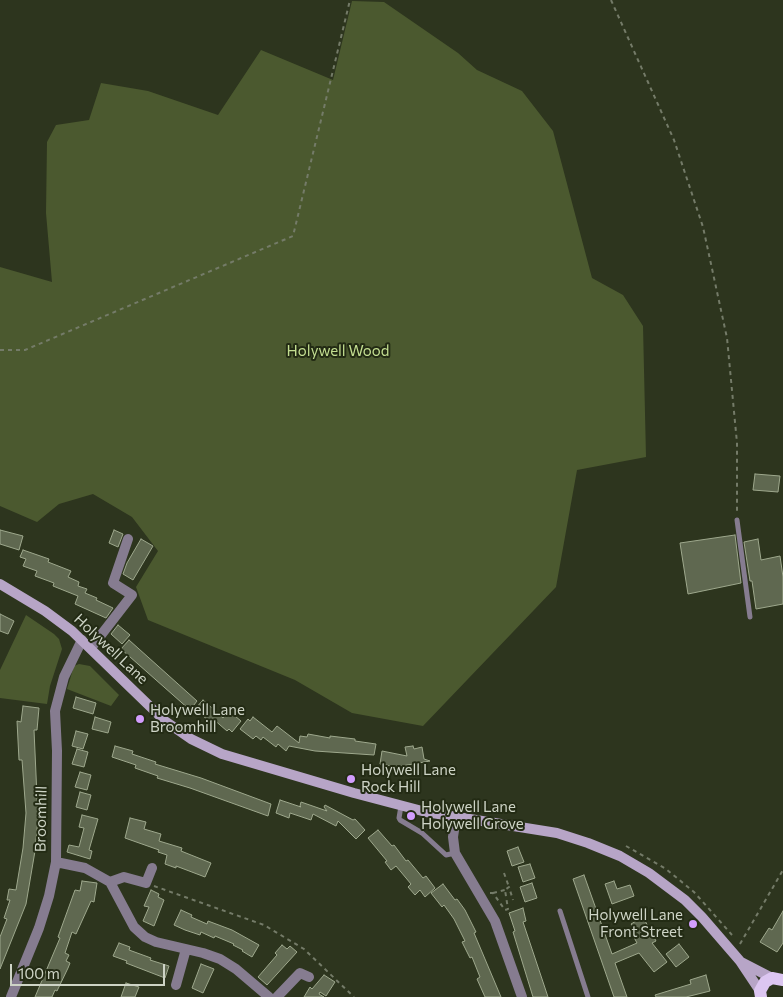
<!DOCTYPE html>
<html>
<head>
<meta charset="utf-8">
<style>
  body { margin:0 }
  #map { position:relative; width:783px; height:997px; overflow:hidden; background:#2d351e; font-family:Commissioner,sans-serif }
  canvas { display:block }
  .scale { position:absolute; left:10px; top:964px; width:155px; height:22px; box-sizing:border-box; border:2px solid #ced4c6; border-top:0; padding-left:6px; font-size:15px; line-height:18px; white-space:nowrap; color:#ced4c6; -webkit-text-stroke:4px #232b14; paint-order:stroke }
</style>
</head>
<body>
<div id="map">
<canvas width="783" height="997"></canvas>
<div class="scale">100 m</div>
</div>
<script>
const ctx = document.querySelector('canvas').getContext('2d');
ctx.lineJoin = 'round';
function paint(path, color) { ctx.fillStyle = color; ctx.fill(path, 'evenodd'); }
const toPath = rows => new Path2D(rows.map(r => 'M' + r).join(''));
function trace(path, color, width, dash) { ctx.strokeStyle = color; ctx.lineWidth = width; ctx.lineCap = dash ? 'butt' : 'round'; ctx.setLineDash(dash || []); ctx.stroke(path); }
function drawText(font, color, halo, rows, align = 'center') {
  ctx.font = font + ' Commissioner,sans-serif'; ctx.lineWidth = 4; ctx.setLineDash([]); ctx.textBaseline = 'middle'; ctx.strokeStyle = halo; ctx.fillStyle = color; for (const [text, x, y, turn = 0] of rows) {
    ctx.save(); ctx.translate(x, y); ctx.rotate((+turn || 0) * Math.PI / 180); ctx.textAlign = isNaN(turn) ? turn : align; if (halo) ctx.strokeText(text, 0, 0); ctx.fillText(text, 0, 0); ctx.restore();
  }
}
paint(toPath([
  [352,1,384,2,458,53,477,70,522,91,553,131,592,278,623,295,643,326,646,457,577,470,556,587,423,726,352,713,295,680,148,620,136,587,158,551,132,517,93,494,59,504,37,522,0,506,0,267,52,282,46,213,47,142,56,125,89,120,101,83,148,91,218,115,261,50,333,80],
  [26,615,54,634,59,639,62,649,50,686,47,704,0,698,0,670],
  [79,664,90,666,119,695,111,706,67,689,74,666]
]), '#4b592f');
const building = toPath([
  [755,474,780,476,778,492,753,490,755,474],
  [0,530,23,536,19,550,0,544,0,530],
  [114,530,123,534,118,547,109,543,114,530],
  [735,535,741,583,688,594,680,543,735,535],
  [141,539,153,546,133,580,123,574,127,563,141,539],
  [758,539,761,560,780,556,783,577,783,604,756,609,752,581,750,581,744,542,758,539],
  [23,550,49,559,48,562,71,571,68,577,79,582,78,586,87,589,85,593,97,598,96,600,113,608,106,618,75,604,78,596,53,586,54,583,35,576,37,571,23,566,26,559,20,557,23,550],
  [0,614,14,621,8,634,0,631,0,614],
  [118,625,130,635,122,644,111,634,118,625],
  [129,640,197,701,190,710,121,649,129,640],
  [76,697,96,703,93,714,73,708,76,697],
  [203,700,223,718,229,711,241,721,232,732,229,729,227,731,212,718,209,721,195,709,203,700],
  [23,706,39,708,37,730,34,730,38,819,35,851,26,904,0,969,0,937,7,919,4,918,10,900,7,900,9,889,16,890,23,848,26,813,22,760,19,760,17,721,21,722,23,706],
  [95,717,111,722,108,733,92,729,95,717],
  [253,717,272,732,277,726,299,743,300,736,307,737,308,734,330,738,330,736,355,739,355,741,376,744,374,755,315,751,289,746,286,751,278,744,276,747,263,737,261,740,256,736,253,739,240,729,248,719,250,721,253,717],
  [76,731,88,734,83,749,72,746,76,731],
  [115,746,133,751,132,754,156,762,155,764,201,778,271,804,268,816,190,788,157,778,158,776,135,768,136,765,112,757,115,746],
  [413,746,414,749,422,747,424,759,430,761,396,767,380,764,382,751,407,756,405,747,413,746],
  [77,749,88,752,84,767,72,764,77,749],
  [80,772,91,775,87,790,75,787,80,772],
  [80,792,91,795,87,810,76,807,80,792],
  [280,800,301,807,300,806,301,802,327,811,324,807,325,805,353,820,355,819,365,830,356,839,338,821,336,826,313,814,311,820,290,813,289,818,276,813,280,800],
  [82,815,98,819,89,850,92,851,90,859,67,852,69,845,79,847,84,828,79,827,82,815],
  [130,818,146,822,144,829,161,834,159,841,182,848,181,851,211,863,205,877,176,866,176,868,165,864,167,855,158,852,159,850,125,838,130,818],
  [378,830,392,846,394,845,406,861,408,860,423,878,426,876,435,888,425,897,420,890,415,895,408,887,411,884,396,866,391,870,385,862,387,861,368,838,378,830],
  [518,847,524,862,512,866,507,851,518,847],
  [530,864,535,878,523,882,518,867,530,864],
  [584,875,612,954,637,943,630,930,634,928,631,924,643,917,656,941,652,943,667,962,654,972,639,953,615,963,627,997,614,997,573,879,584,875],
  [82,881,97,883,94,902,91,901,76,934,72,932,65,953,69,955,66,961,70,963,68,968,57,991,55,990,52,997,35,997,60,938,58,937,75,890,80,891,82,881],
  [614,881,617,889,630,885,634,896,612,904,605,884,614,881],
  [532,883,537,898,525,902,520,887,532,883],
  [443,884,455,900,457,899,465,910,476,932,474,933,501,997,485,997,477,979,480,977,472,957,470,958,462,942,465,941,454,919,444,905,442,907,431,893,443,884],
  [151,890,159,894,158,897,164,900,154,926,143,921,149,907,144,906,151,890],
  [523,908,526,921,523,922,548,997,533,997,513,932,515,931,509,913,523,908],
  [181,910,192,915,191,917,207,924,208,921,232,930,259,945,252,957,242,951,243,950,233,945,234,944,215,936,214,938,201,932,200,935,185,930,174,925,181,910],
  [783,911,783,943,777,952,760,942,769,928,772,930,783,911],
  [119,943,130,947,129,950,151,958,150,960,169,966,165,978,126,963,127,961,113,956,119,943],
  [679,944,689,957,676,967,666,954,679,944],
  [282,945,287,949,290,946,297,952,267,985,258,977,277,955,275,953,282,945],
  [201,964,214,969,203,993,192,988,201,964],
  [324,975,335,982,326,996,320,992,319,994,324,997,304,997,310,987,312,989,324,975],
  [706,975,710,991,686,997,656,997,655,995,691,984,690,980,706,975],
  [126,983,139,987,135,997,121,997,126,983]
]);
paint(building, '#5f6850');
trace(building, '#9ea88d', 1);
trace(toPath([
  [611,0,674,140,703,227,727,338,737,443,737,513],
  [0,350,25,350,293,236,350,0],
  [626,846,666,869,694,892,732,935],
  [504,873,509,887],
  [154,886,264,925,304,949,354,997],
  [490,893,493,893,505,910,508,909,505,890,509,887,513,900],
  [493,893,505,890],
  [740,944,783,870]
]), '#747b68', 2, [4, 4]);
trace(toPath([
  [737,520,750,617],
  [401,806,399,818,400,820,422,833,446,855,455,853],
  [560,911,588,997]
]), '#867c90', 5);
trace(toPath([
  [91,648,132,595,113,583,128,539],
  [456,817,453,837,455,853,495,921,522,997],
  [56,862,85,868,110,882,134,927,145,937,156,942,203,953,220,959,236,969,269,997],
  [110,882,124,877,146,883,152,868],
  [176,985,186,949],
  [11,997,39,928,49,896,56,862,57,751,55,711,64,677,82,640],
  [277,997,300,973,309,977]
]), '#867c90', 10);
trace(toPath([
  [0,584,45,611,72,631,165,721,191,739,222,754,354,793,426,812,557,833,588,843,620,856,649,873,685,900,702,917,740,961,760,991],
  [741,962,772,978]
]), '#b7a5c7', 10);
trace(toPath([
  [761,997,760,991,765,982,772,978,783,980]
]), '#dcc6f1', 12);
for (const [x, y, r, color] of [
  [140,719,5,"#d29dfd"],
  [351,779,5,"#d29dfd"],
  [411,816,5,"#d29dfd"],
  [693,924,5,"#d29dfd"]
]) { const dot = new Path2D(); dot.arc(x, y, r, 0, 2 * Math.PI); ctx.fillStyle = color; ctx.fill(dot); trace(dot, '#232b14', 2); }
drawText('15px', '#c3de91', '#232b14', [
  ["Holywell Wood",338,351]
]);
drawText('15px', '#ced4c6', '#232b14', [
  ["Holywell Lane",111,649,43],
  ["Broomhill",41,819,-89]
]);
drawText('15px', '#ced4c6', '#232b14', [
  ["Holywell Lane",150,710],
  ["Broomhill",150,727],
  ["Holywell Lane",361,770],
  ["Rock Hill",361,787],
  ["Holywell Lane",421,807],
  ["Holywell Grove",421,824],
  ["Holywell Lane",683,915,"right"],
  ["Front Street",683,932,"right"]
], 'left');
</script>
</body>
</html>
